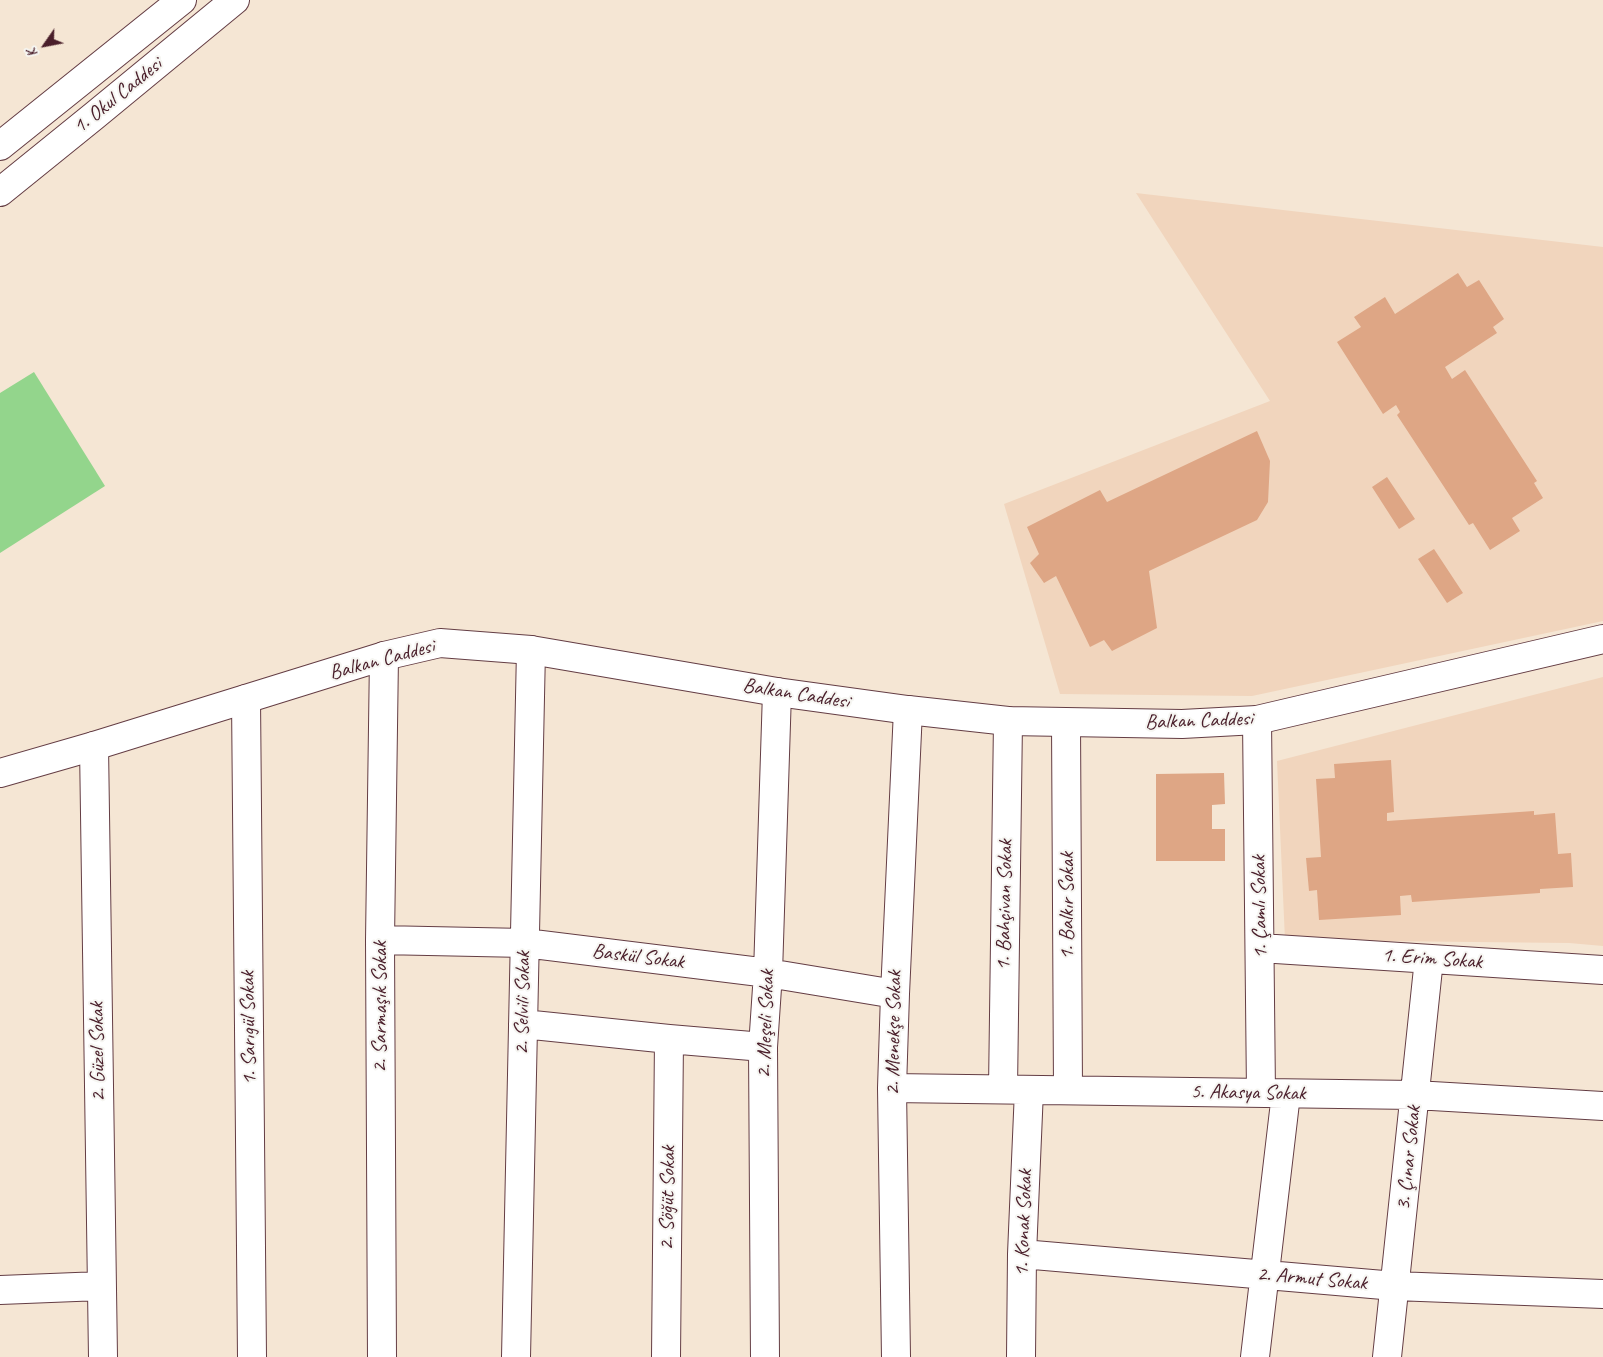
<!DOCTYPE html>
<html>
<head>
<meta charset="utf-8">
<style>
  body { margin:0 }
  #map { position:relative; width:1603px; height:1357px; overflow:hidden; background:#f5e6d4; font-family:Caveat,sans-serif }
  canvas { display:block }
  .north { position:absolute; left:20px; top:20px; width:50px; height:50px; -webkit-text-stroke:4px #f6f6f2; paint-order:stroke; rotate:237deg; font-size:14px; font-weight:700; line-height:20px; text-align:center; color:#4a1f2b }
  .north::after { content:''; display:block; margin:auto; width:18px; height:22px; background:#4a1f2b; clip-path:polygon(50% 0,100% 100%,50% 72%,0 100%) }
</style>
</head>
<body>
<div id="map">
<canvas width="1603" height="1357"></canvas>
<div class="north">K</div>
</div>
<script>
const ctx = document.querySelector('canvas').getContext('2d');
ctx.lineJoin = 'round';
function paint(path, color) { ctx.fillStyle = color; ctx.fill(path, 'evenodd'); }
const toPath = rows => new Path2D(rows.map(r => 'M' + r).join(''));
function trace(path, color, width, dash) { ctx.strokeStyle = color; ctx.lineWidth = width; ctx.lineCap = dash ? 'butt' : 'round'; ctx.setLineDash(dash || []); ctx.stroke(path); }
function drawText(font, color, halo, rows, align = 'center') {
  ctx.font = font + ' Caveat,sans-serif'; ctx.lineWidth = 4; ctx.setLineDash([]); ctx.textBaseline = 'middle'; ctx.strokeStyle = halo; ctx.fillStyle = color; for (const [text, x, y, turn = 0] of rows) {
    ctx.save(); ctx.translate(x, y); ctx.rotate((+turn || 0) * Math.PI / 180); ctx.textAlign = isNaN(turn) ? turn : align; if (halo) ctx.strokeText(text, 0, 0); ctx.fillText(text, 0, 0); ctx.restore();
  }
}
paint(toPath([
  [1136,193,1603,247,1603,621,1252,696,1060,694,1004,504,1270,401],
  [1603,677,1603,946,1569,943,1285,940,1277,761]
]), '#f1d5bd');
paint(toPath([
  [34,372,105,486,0,553,0,393]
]), '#93d58c');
paint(toPath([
  [1458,273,1467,287,1479,280,1504,319,1493,327,1497,333,1445,367,1452,379,1465,370,1537,481,1534,483,1543,498,1512,518,1520,531,1490,550,1473,523,1469,525,1397,415,1400,412,1396,405,1383,414,1337,342,1361,327,1354,317,1385,297,1395,314],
  [1257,431,1270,461,1268,502,1257,520,1149,571,1157,628,1112,651,1104,640,1090,647,1056,576,1044,583,1030,563,1039,554,1027,527,1100,490,1107,502],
  [1387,477,1415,519,1399,529,1372,487],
  [1434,549,1463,593,1447,603,1418,559],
  [1391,760,1394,812,1387,813,1387,821,1534,811,1534,815,1555,813,1558,854,1571,853,1573,887,1540,889,1540,893,1412,902,1411,895,1400,896,1401,915,1319,920,1317,890,1309,891,1306,858,1321,857,1316,779,1335,778,1334,764],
  [1224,773,1225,804,1212,805,1212,829,1225,829,1225,861,1156,861,1156,774]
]), '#dea685');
const minor = toPath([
  [246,699,252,1357],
  [1257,720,1261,1093],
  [1066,723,1068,1090],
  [94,746,103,1357],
  [380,940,525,943,768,973,895,994],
  [1260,948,1603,970],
  [523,1024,669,1039,763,1047],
  [892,1088,1415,1095,1603,1106],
  [1003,1089,1008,721],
  [1022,1254,1395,1286,1603,1294],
  [0,1290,101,1286],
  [382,1357,380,940,384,656],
  [516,1357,531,650],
  [666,1357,669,1039],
  [765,1357,763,1047,768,973,777,692],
  [896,1357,892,1088,895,994,908,710],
  [1021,1357,1022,1254,1029,1090],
  [1255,1357,1286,1094],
  [1387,1357,1429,959]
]);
const tertiary = toPath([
  [0,773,94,746,384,656,440,643,531,650,777,692,908,710,1008,721,1182,724,1257,720,1603,639]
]);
const secondary = toPath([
  [0,146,182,0],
  [0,192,94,116,235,0]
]);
trace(minor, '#643d44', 30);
trace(tertiary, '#643d44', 30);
trace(secondary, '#643d44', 30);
trace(minor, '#fff', 28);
trace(tertiary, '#fff', 28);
trace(secondary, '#fff', 28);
drawText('21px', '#4a1f2b', '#f6f6f2', [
  ["1. Okul Caddesi",118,96,-39],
  ["Balkan Caddesi",382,660,-15],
  ["Balkan Caddesi",796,694,9],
  ["Balkan Caddesi",1199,721,-2],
  ["1. Bahçivan Sokak",1005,905,-89],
  ["1. Balkır Sokak",1067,906,-90],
  ["1. Çamlı Sokak",1260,907,-91],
  ["Baskül Sokak",638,957,7],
  ["1. Erim Sokak",1432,959,4],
  ["2. Selvili Sokak",523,1003,-89],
  ["2. Sarmaşık Sokak",380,1007,-90],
  ["2. Meşeli Sokak",766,1024,-88],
  ["1. Sarıgül Sokak",249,1028,-91],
  ["2. Menekşe Sokak",894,1033,-89],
  ["2. Güzel Sokak",98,1052,-91],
  ["5. Akasya Sokak",1248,1093,1],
  ["3. Çınar Sokak",1409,1158,-84],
  ["2. Söğüt Sokak",668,1198,-89],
  ["1. Konak Sokak",1024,1223,-88],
  ["2. Armut Sokak",1312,1279,5]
]);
</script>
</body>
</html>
